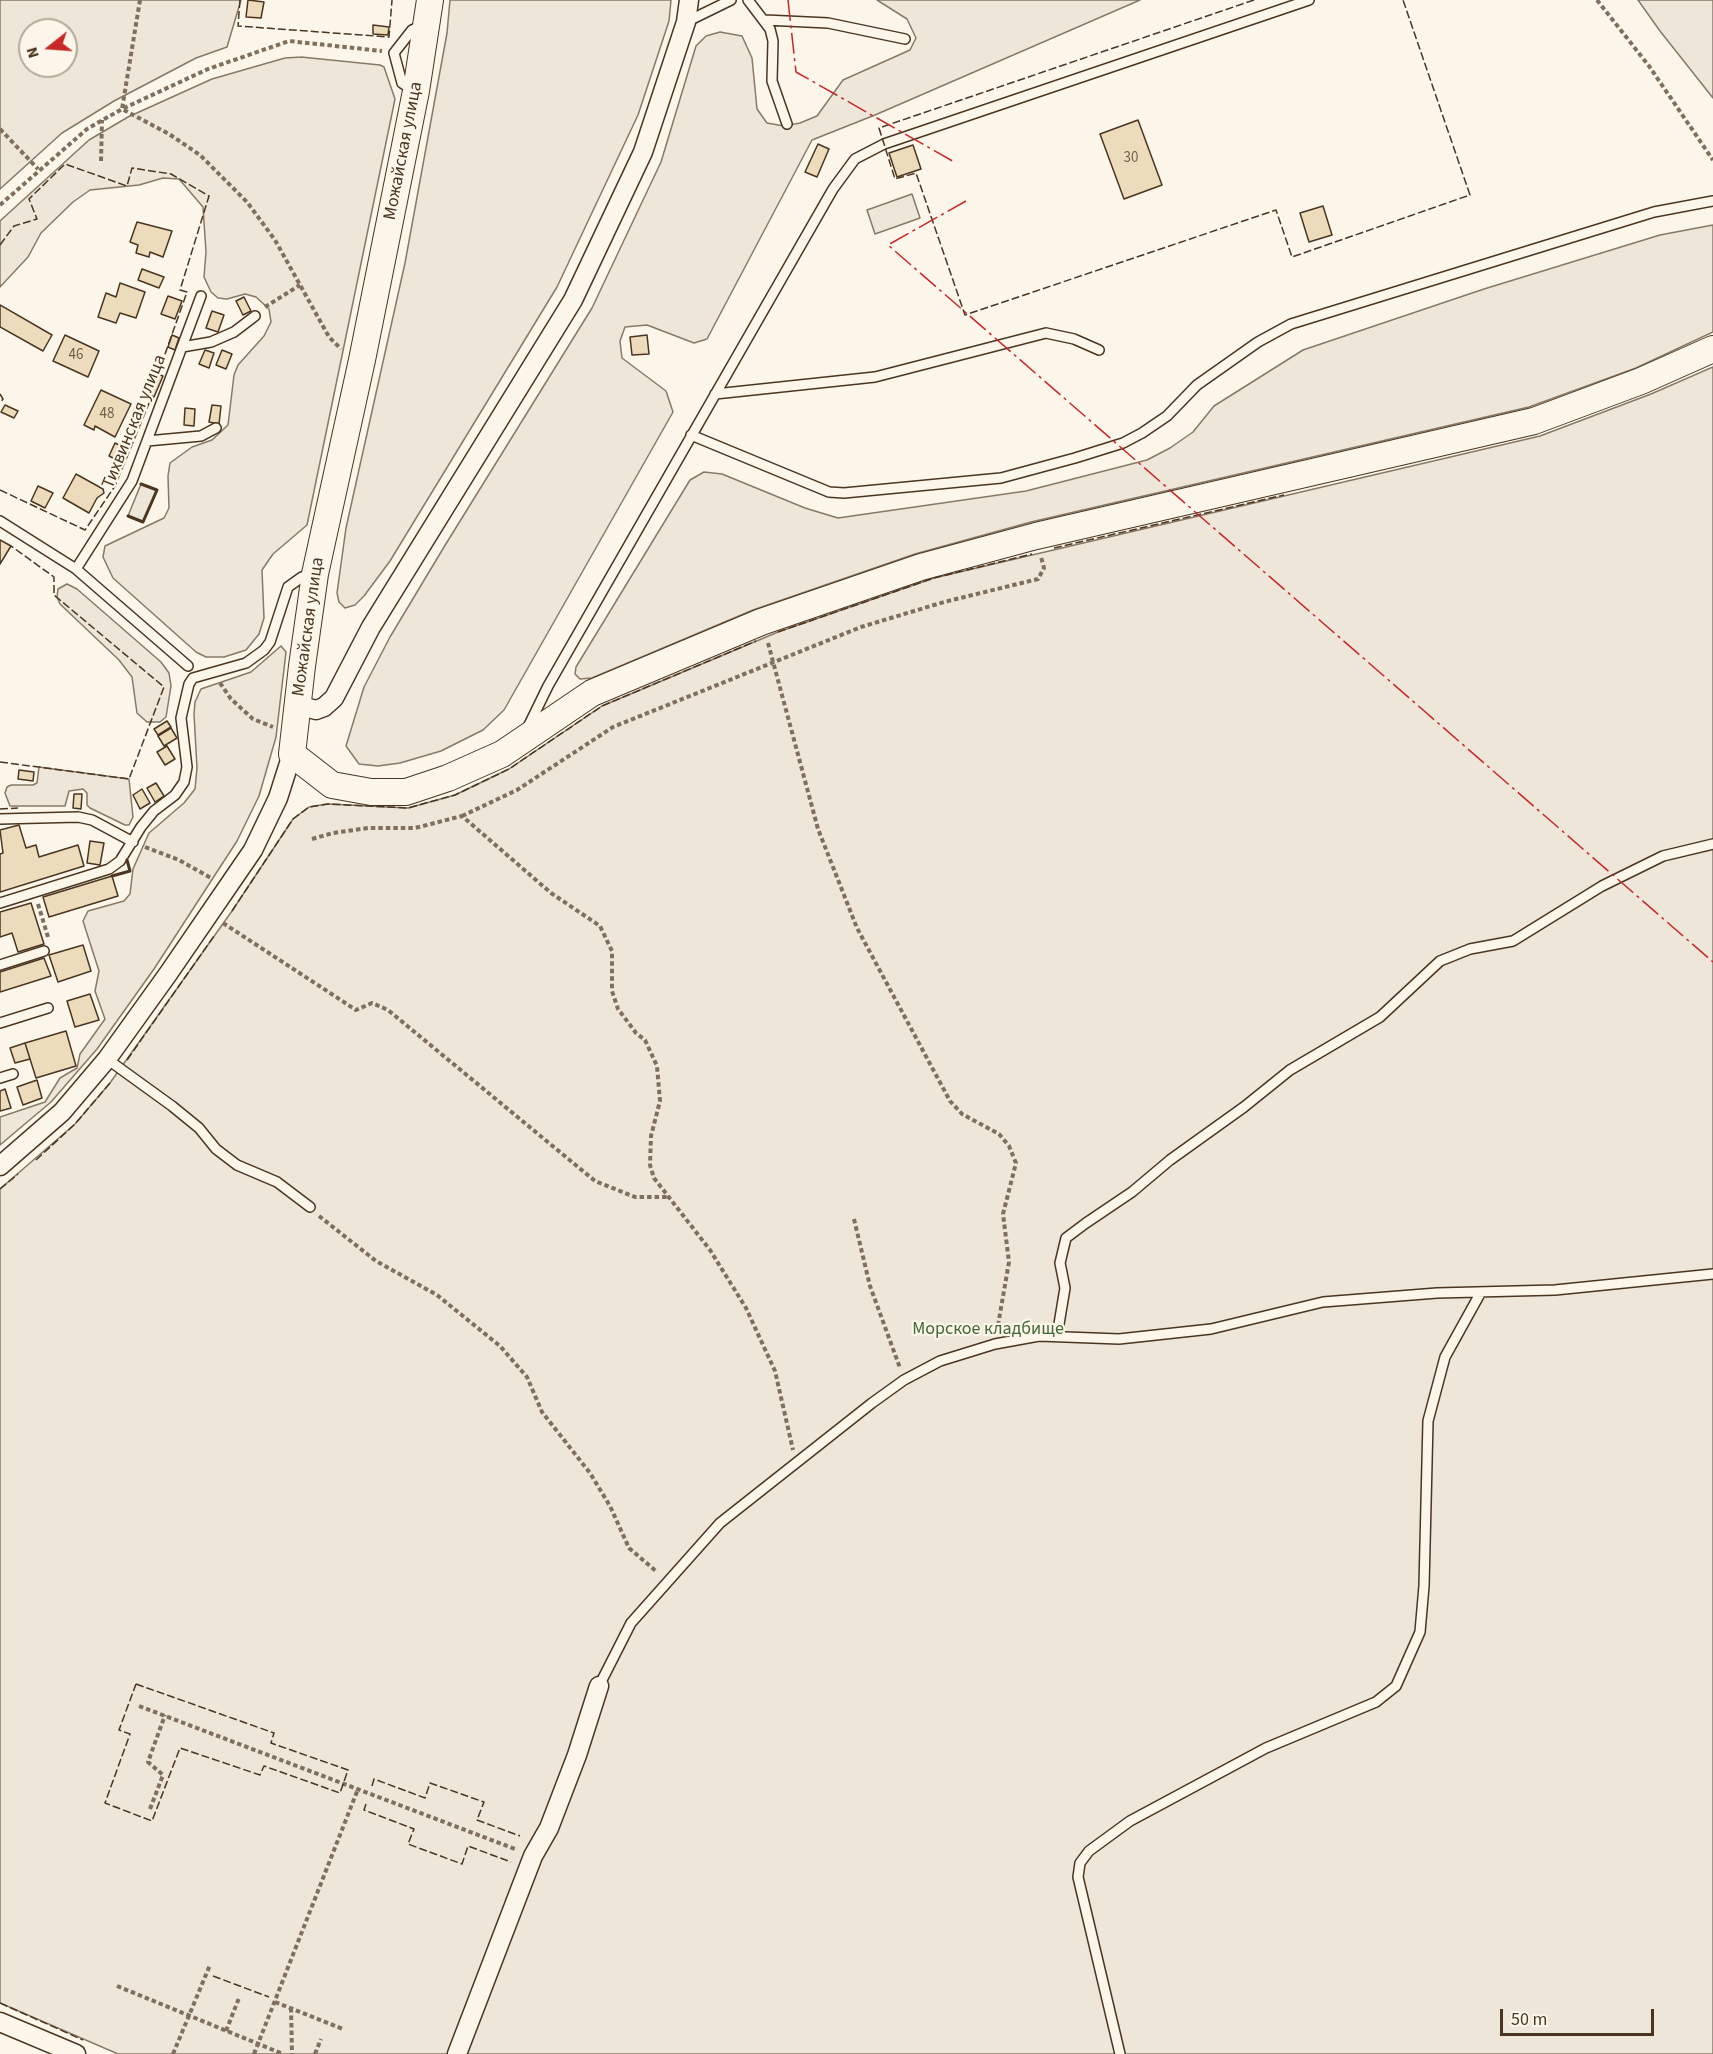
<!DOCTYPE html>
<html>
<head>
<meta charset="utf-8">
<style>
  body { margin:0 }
  #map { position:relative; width:1713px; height:2054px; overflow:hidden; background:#fbf6e9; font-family:"Source Sans 3",sans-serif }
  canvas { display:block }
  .north { position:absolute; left:18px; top:18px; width:60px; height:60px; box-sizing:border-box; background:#fbf6e9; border:2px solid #b4a999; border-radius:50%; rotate:253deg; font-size:16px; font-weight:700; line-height:24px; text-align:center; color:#4a3520 }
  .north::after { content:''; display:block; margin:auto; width:21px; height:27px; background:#c62828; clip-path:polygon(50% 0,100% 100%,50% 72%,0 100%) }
  .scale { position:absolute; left:1500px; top:2009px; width:154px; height:27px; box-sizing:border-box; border:3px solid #4a3520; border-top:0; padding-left:8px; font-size:18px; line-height:21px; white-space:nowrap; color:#4a3520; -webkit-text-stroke:4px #fbf6e9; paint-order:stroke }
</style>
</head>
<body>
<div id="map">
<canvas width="1713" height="2054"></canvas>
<div class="north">N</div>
<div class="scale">50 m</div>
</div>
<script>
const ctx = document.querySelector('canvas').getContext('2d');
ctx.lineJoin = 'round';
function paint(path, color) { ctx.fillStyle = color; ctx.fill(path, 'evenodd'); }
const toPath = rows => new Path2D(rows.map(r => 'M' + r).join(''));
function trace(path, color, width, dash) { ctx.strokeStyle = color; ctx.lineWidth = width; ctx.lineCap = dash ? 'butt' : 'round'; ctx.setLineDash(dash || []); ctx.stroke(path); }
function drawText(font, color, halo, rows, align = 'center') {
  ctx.font = font + ' "Source Sans 3",sans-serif'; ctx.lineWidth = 4.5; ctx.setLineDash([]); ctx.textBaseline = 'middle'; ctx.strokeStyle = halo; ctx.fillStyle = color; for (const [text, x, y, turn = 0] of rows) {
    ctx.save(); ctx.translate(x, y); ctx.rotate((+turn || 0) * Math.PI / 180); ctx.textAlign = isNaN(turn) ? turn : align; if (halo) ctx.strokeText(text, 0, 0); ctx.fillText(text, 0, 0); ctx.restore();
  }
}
const green = toPath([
  [0,0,241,0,227,47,196,58,114,101,62,133,0,189,0,0],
  [30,30,66,30,66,66,30,66,30,30],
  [450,0,671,0,669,21,638,115,557,287,390,561,364,596,355,605,345,608,339,602,337,593,346,528,405,263,447,33,450,0],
  [877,0,1140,0,875,115,812,140,707,339,694,343,647,325,625,327,620,341,622,358,666,391,673,412,504,710,483,730,441,751,400,763,378,766,359,764,346,746,364,687,390,637,444,547,592,308,661,162,696,46,706,36,720,32,742,36,752,58,757,109,767,123,784,126,800,123,817,116,843,80,910,50,916,38,907,19,877,0],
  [1638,0,1713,0,1713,98,1660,31,1638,0],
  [301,57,380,65,384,67,395,99,307,525,273,554,262,570,264,618,259,634,246,650,224,657,206,657,196,652,113,578,103,557,105,546,164,518,169,508,168,476,170,463,192,447,212,440,228,425,234,375,238,365,264,336,271,322,269,309,256,297,245,294,227,299,218,298,211,292,204,277,206,252,203,207,179,179,163,178,139,185,90,190,73,202,41,233,28,257,0,287,0,221,89,140,128,117,212,79,285,58,301,57],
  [1713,225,1713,332,1636,368,1529,407,1031,522,915,554,753,610,592,678,580,679,575,674,576,667,690,480,704,472,722,474,805,508,838,518,1026,491,1147,460,1170,448,1193,432,1214,406,1303,350,1484,289,1660,235,1713,225],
  [1713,367,1713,2054,118,2054,0,2003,0,1189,75,1124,110,1083,232,911,293,819,309,807,328,804,408,808,455,795,509,769,602,706,778,632,934,578,1540,436,1651,394,1713,367],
  [67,584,77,589,161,662,169,673,171,686,166,717,160,722,147,722,137,713,132,677,119,660,60,604,57,597,58,589,67,584],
  [281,646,286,652,276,737,259,796,237,841,154,969,97,1049,51,1102,0,1145,0,1117,45,1102,60,1078,77,1068,80,1054,105,1019,95,991,99,971,83,921,88,911,124,901,130,894,133,869,149,833,184,803,195,789,197,768,194,714,195,702,201,689,251,672,281,646],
  [39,767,129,779,133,817,129,825,125,825,90,808,87,805,87,793,83,789,69,791,65,806,10,806,5,793,7,787,11,785,33,785,37,783,39,767]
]);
paint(green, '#ede6d9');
trace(green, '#887966', 1.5);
const parking = toPath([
  [912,194,920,218,875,234,867,210,912,194],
  [141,484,157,490,143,522,128,516,141,484]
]);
paint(parking, '#ede7d9');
trace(parking, '#887966', 1.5);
const building = toPath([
  [248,0,264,2,261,18,246,17,248,0],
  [373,25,389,27,388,35,373,34,373,25],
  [1138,120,1162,185,1124,199,1100,134,1138,120],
  [818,144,829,149,817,177,805,172,818,144],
  [913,145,921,169,897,177,889,153,913,145],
  [1323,206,1332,235,1309,242,1300,213,1323,206],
  [137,222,172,231,163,257,150,252,149,257,136,253,138,245,130,242,137,222],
  [142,269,164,277,159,288,138,280,142,269],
  [120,283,145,292,136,318,120,313,116,323,98,317,106,293,116,297,120,283],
  [168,296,182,301,175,319,161,314,168,296],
  [244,297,251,311,243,315,236,301,244,297],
  [0,305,52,335,43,351,0,327,0,305],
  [212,311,224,315,218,332,206,328,212,311],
  [65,335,99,351,88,377,53,361,65,335],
  [172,335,179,338,175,350,168,347,172,335],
  [647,335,649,354,632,355,630,337,647,335],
  [205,350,214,353,209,368,199,364,205,350],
  [222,350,232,354,226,369,216,365,222,350],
  [154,373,163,376,154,397,146,393,154,373],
  [101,390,131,404,115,437,95,426,94,430,84,425,101,390],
  [5,405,18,411,14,418,1,412,5,405],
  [212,405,221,406,219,424,209,422,212,405],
  [185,408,195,409,194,426,184,425,185,408],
  [115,443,127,449,121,462,109,456,115,443],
  [76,474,103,489,104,493,97,498,89,513,63,498,76,474],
  [38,486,53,493,45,508,31,501,38,486],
  [0,540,11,546,0,564,0,540],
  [167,721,171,727,158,735,154,729,167,721],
  [171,728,177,738,164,746,158,736,171,728],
  [167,746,175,759,165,765,157,752,167,746],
  [19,770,34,772,33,781,18,779,19,770],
  [156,783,164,796,155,802,147,788,156,783],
  [142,789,150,803,140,809,133,795,142,789],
  [74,794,82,794,81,809,73,808,74,794],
  [19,825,26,848,36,845,39,857,78,845,84,866,0,892,0,854,3,853,0,830,19,825],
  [90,841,104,843,100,865,87,863,90,841],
  [112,876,118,896,49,917,43,897,112,876],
  [31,903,44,944,18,952,12,933,0,937,0,912,31,903],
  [83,945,91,971,58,982,49,955,83,945],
  [44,958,51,976,0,992,0,972,44,958],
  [90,994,99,1020,75,1027,67,1001,90,994],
  [66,1031,76,1066,36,1078,25,1043,66,1031],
  [25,1043,30,1059,15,1063,10,1048,25,1043],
  [37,1080,42,1098,23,1105,17,1087,37,1080],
  [5,1089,11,1108,0,1111,0,1091,5,1089]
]);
paint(building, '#ecdcbc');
trace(building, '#4a3520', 1.5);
const lane = toPath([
  [748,0,770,29,773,41,772,81,787,124],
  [765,20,828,23,905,39],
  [686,22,731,0],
  [414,91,402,83,394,53,412,30,421,26],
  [182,347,211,342,234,332,255,316],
  [715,394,875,377,1046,333,1074,339,1099,350],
  [691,435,829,492,844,493,1001,478,1075,458,1123,443,1142,433,1167,416,1197,385,1258,342,1291,324,1654,212,1713,201],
  [147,441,201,436,216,428],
  [0,521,76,569,188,666],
  [76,569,132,481,201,296],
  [528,727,548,686,833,189,855,159,884,144,1309,0],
  [0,819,78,817,92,820,133,842],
  [0,903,109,869,120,861,141,827,154,811,175,795,184,782,187,767,181,718,189,684,193,678,246,663,264,650,270,642,288,587,302,577,313,574],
  [0,965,44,951],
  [0,1023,48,1008],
  [107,1059,172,1106,199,1128,216,1149,237,1165,277,1182,310,1207],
  [0,1078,13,1074],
  [1057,1336,1065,1288,1060,1263,1066,1238,1086,1223,1132,1192,1170,1160,1244,1107,1290,1070,1380,1017,1440,961,1470,949,1513,941,1602,886,1663,856,1713,844],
  [599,1686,631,1623,720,1523,872,1403,904,1380,940,1361,995,1344,1039,1336,1119,1339,1211,1329,1323,1302,1437,1293,1555,1290,1713,1274],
  [1120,2054,1078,1877,1080,1863,1089,1851,1130,1821,1266,1748,1376,1702,1396,1686,1420,1632,1424,1586,1428,1421,1445,1357,1481,1292]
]);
const street = toPath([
  [298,705,316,710,324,707,334,698,371,627,573,300,643,152,686,22,689,0],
  [0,1166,62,1112,107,1059,168,974,253,850,278,798,292,754],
  [0,2022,76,2054],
  [457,2054,533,1856,549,1828,577,1755,599,1686]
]);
const secondary = toPath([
  [430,0,416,91,362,360,315,574,302,666,292,754,332,785,371,792,406,792,448,778,502,754,592,693,761,622,921,567,1036,536,1534,421,1641,381,1713,349]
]);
trace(lane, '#4a3520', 12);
trace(street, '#4a3520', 21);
trace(secondary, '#4a3520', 28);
trace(toPath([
  [140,0,122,109,169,134,200,155,247,202,275,240,329,337,341,349],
  [1597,0,1649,66,1713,160],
  [0,129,38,169],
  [101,161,102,120],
  [0,205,87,129,122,109,208,69,289,41,382,51],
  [265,307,300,285],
  [768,643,818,829,857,928,950,1101,962,1114,999,1134,1009,1146,1016,1163,1003,1214,1009,1262,997,1331],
  [220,683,231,699,253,719,273,727],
  [462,816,517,790,613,727,861,627,944,602,1038,579,1044,568,1041,557],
  [312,839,333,833,368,828,415,828,462,816,551,893,600,926,612,951,612,991,618,1009,636,1033,645,1040,657,1066,660,1101,651,1136,650,1165,654,1178,710,1250,746,1308,775,1371,793,1450],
  [145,847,179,860,211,878],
  [38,904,48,937],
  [223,923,356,1010,372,1003,388,1010,595,1181,635,1197,668,1197],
  [319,1216,376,1261,437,1295,500,1346,527,1377,542,1412,590,1473,610,1506,629,1548,657,1572],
  [854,1219,870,1286,900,1368],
  [139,1706,515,1849],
  [150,1809,163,1775,148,1762,165,1715],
  [117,1986,283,2054],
  [275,2002,343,2029],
  [291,2008,292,2054],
  [226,2031,239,1998],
  [173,2054,210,1965],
  [254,2054,358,1789],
  [315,2054,321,2039]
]), '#7f6f5c', 4, [4.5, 3]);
trace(lane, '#fbf6e9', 9);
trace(street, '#fbf6e9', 18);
trace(secondary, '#fbf6e9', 26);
trace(toPath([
  [240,0,238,26,389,37,392,0],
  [1254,0,879,128,895,179,916,173,965,315,1276,210,1292,257,1470,195,1403,0],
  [0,245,14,226,37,219,29,199,65,164,127,186,132,168,171,174,209,196,180,290,187,292,158,374],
  [0,394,3,399,0,403],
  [0,490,85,530,115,486,152,396],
  [1054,548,1284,495],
  [778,632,934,578,1032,554],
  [0,762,129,779,164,687,54,595,54,577,11,546],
  [0,809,18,808],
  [232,911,293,819,309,807,328,804,408,808,455,795,509,769,602,706,756,641],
  [127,1060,214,936],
  [36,1160,75,1124,110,1083],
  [0,1189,18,1174],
  [136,1684,274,1733,271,1743,348,1770,340,1793,264,1766,260,1775,180,1748,152,1821,105,1803,130,1734,119,1730,136,1684],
  [372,1786,374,1779,425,1798,430,1783,484,1802,477,1820,520,1836],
  [366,1804,364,1810,414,1829,408,1844,462,1864,468,1846,511,1862],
  [213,1976,269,1997],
  [0,2003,83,2040]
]), '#4a3520', 1.5, [8, 3]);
trace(toPath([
  [128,516,143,522,157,490,141,484],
  [112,876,130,871,127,860]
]), '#4a3520', 3);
trace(toPath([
  [788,0,796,72,956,163],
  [966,201,888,245,1713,962]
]), '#c62828', 1.5, [21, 4.5, 3, 4.5]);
drawText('15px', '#725f47', null, [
  ["30",1131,159],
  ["46",76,356],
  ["48",107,415]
]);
drawText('18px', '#4a3520', '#fbf6e9', [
  ["Можайская улица",404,151,-79],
  ["Тихвинская улица",135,422,-68],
  ["Можайская улица",309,627,-82]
]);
drawText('18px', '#436837', '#fbf6e9', [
  ["Морское кладбище",988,1330]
]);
</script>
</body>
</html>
